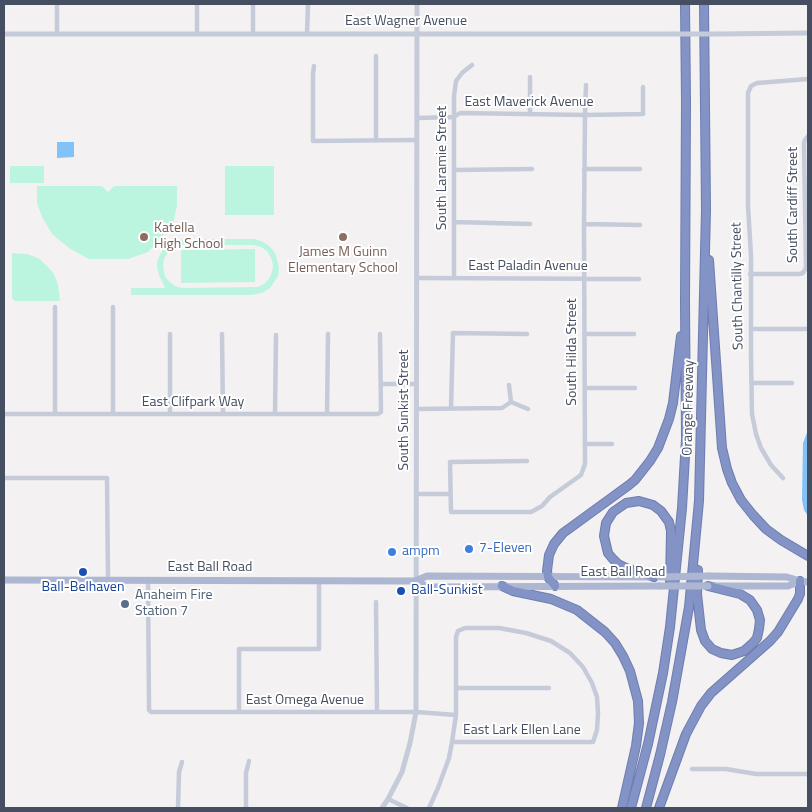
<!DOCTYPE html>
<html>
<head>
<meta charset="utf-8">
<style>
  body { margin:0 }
  #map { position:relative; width:812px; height:812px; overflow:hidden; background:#f3f1f1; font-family:"Titillium Web",sans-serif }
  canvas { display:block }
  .frame { position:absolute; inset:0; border:5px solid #464e61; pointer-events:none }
</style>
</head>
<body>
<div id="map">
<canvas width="812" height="812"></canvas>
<div class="frame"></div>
</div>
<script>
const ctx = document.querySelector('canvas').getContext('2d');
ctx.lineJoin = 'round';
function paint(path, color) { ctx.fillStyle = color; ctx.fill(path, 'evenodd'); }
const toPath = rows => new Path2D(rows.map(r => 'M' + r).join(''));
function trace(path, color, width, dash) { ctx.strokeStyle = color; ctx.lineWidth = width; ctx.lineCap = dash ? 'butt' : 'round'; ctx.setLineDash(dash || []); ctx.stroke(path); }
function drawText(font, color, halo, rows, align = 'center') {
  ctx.font = font + ' "Titillium Web",sans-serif'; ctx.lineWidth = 4; ctx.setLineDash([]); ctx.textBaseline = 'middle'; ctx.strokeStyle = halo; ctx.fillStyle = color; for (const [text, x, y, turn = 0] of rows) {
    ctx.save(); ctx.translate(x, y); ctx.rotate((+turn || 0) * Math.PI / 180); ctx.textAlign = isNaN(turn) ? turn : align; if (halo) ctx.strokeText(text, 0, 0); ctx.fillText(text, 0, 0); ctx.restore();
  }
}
paint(toPath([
  [10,166,44,166,44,183,10,183],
  [225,166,274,166,274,215,225,215],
  [37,186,102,186,108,192,114,186,177,186,177,206,173,224,148,252,128,259,89,259,69,248,53,235,43,219,37,203],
  [184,239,254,239,261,241,268,245,273,250,276,255,279,268,278,276,270,288,262,293,251,295,131,295,131,288,165,288,159,275,157,267,158,259,162,251,168,244,176,241],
  [182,245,253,245,261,247,267,251,271,258,273,265,272,272,269,279,264,284,258,287,182,288,175,286,170,282,165,277,163,266,164,259,168,252,175,247],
  [255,249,255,282,181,283,181,250],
  [12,253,27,254,38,258,47,266,54,274,58,285,60,301,15,301,12,298]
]), '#bbf5e0');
paint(toPath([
  [57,142,74,142,74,157,57,158],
  [808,430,808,516,804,510,802,500,803,443]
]), '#83c2f7');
const motorway = toPath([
  [709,260,722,448,727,469,732,483,741,500,753,515,766,529,781,540,808,556],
  [698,570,697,594,701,630,705,641,712,649,721,653,732,655,744,651,753,643,757,638,759,629,760,620,757,610,750,600,740,594,708,586],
  [654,577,626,568,618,564,612,558,608,553,604,536,606,523,613,512,626,503,639,501,653,505,661,511,669,522,671,531,670,583],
  [502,586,513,591,551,599,577,610,605,632,615,643,623,656,630,671,638,701,639,723,636,746,622,808],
  [555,586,548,577,547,571,549,555,554,544,563,533,570,528,629,485,635,480,650,461,658,448,669,419,673,403,681,336],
  [631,808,648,744,663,673,670,627,682,508,686,439,685,302,686,102,685,4],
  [646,808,660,755,672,702,689,607,699,501,706,210,704,4],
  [659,808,686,734,701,706,711,693,770,641,778,632,798,599,800,594,800,581]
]);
trace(motorway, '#6e7db1', 10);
trace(toPath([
  [57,4,57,34],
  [197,34,197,4],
  [253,34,253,4],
  [307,34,308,4],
  [314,66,313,74,313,141,417,140],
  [530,114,530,77],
  [417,118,454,117,460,113,585,115,643,114,643,87],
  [376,140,376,56],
  [584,169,640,169],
  [454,170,532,169],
  [454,222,530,224],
  [584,224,640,225],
  [750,274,799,274,803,273,806,268,804,143,805,140,808,136],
  [417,278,639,279],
  [454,278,454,96,456,81,462,73,472,65],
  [55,307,55,414],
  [113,307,113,414],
  [751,329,808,329],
  [170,334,170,414],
  [222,334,223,414],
  [584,334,634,334],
  [751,383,792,383],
  [381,384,416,384],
  [509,385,511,402,528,409],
  [585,388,635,388],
  [451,408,453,333,527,334],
  [416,409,502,408,511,402],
  [4,414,378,414,381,412,380,334],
  [275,414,276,335],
  [327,414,328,334],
  [585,444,612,444],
  [527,461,450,462,451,512,531,512,542,506,550,497,581,475,585,464,584,224,585,115,586,85],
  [4,478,107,478,108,580],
  [783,478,771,465,761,448,756,434,752,414,751,357,751,256,748,206,748,93,751,86,757,83,808,79],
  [416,494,450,494],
  [148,580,149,707,149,710,151,712,416,712,456,715],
  [376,602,377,712],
  [456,688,549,688],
  [239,712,239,649,319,649,319,581],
  [692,769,726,769,756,774,808,774],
  [388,799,407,808],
  [178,808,179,772,182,762],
  [246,808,246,773,249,761],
  [429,808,438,788,449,758,452,742,456,715,456,637,458,631,465,628,499,628,526,633,551,641,570,653,583,667,592,683,597,697,598,713,597,730,593,742,452,742]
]), '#c6cbda', 4.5);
trace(toPath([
  [4,34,673,34],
  [718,34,808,33],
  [382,808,388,799,402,772,410,743,416,712,417,4]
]), '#c6cbda', 5);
trace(toPath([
  [709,576,787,577,800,581,808,582],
  [4,580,415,581,427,576,650,577],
  [415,581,428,587,659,586],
  [714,586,788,586,800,581]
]), '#adb7d2', 7);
trace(motorway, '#8393c5', 8);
trace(toPath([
  [673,34,718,34]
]), '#c6cbda', 5);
trace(toPath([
  [660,577,709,576],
  [659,586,708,586]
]), '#adb7d2', 7);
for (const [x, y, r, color] of [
  [144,237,5,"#8d6e63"],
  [343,237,5,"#8d6e63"],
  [469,549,5,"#3f7fe0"],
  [392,552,5,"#3f7fe0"],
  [83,572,5,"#1a4fb4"],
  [401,591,5,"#1a4fb4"],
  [125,604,5,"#5c6f8a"]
]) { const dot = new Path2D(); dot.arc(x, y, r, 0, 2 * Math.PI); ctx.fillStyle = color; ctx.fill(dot); trace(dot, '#fff', 2); }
drawText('14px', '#464e61', '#fff', [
  ["East Wagner Avenue",406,22],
  ["East Maverick Avenue",529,103],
  ["South Laramie Street",443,168,-90],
  ["South Cardiff Street",794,205,-90],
  ["East Paladin Avenue",528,267],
  ["South Chantilly Street",738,286,-91],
  ["South Hilda Street",573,352,-90],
  ["East Clifpark Way",193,403],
  ["Orange Freeway",689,408,-89],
  ["South Sunkist Street",405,410,-90],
  ["East Ball Road",210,568],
  ["East Ball Road",623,573],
  ["East Omega Avenue",305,701],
  ["East Lark Ellen Lane",522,731]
]);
drawText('14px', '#785e54', '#fff', [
  ["Katella",154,229],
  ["High School",154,245],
  ["James M Guinn",343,253,"center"],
  ["Elementary School",343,269,"center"]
], 'left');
drawText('14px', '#366cbe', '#fff', [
  ["7-Eleven",479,549],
  ["ampm",402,552]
], 'left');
drawText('14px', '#164399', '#fff', [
  ["Ball-Belhaven",83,588],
  ["Ball-Sunkist",411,591,"left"]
]);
drawText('14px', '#4e5e75', '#fff', [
  ["Anaheim Fire",135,596],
  ["Station 7",135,612]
], 'left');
</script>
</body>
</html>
